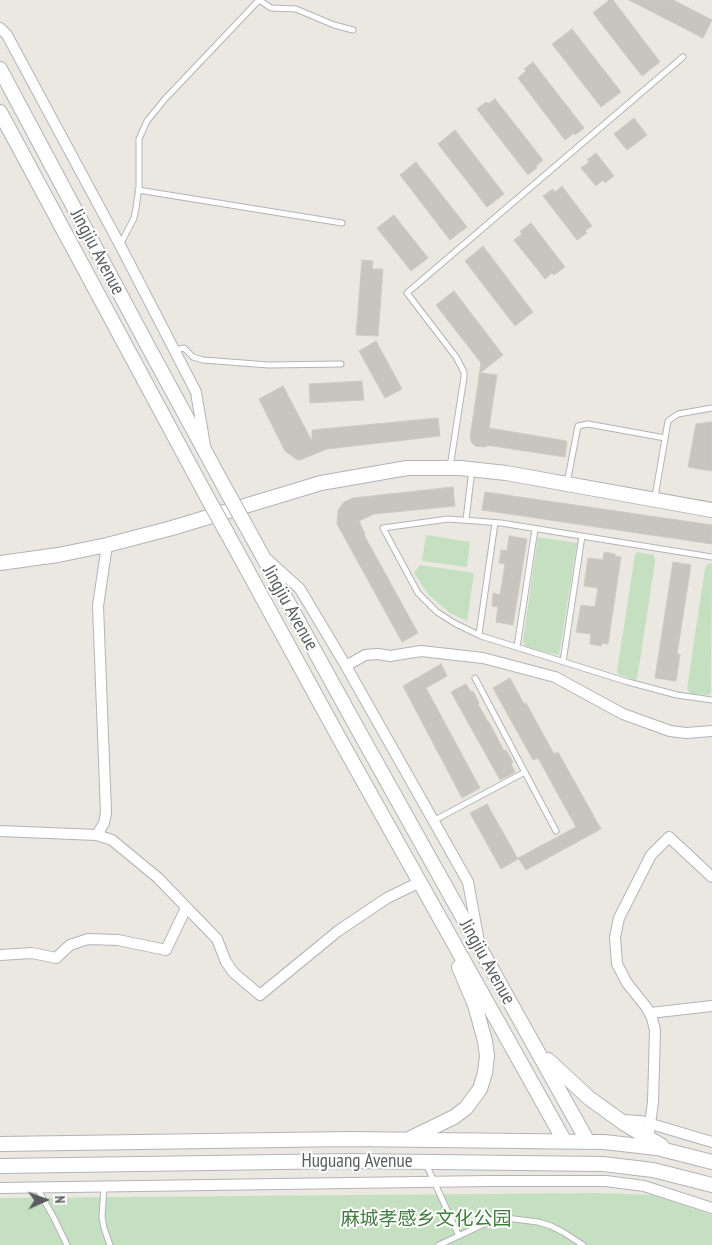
<!DOCTYPE html>
<html>
<head>
<meta charset="utf-8">
<style>
  body { margin:0 }
  #map { position:relative; width:712px; height:1245px; overflow:hidden; background:#ebe8e1; font-family:"PT Sans Narrow",sans-serif }
  canvas { display:block }
  .north { position:absolute; left:20px; top:1175px; width:50px; height:50px; -webkit-text-stroke:4px #fff; paint-order:stroke; rotate:88deg; font-size:14px; font-weight:700; line-height:20px; text-align:center; color:#5a5d60 }
  .north::after { content:''; display:block; margin:auto; width:18px; height:22px; background:#5a5d60; clip-path:polygon(50% 0,100% 100%,50% 72%,0 100%) }
</style>
</head>
<body>
<div id="map">
<canvas width="712" height="1245"></canvas>
<div class="north">N</div>
</div>
<script>
const ctx = document.querySelector('canvas').getContext('2d');
ctx.lineJoin = 'round';
function paint(path, color) { ctx.fillStyle = color; ctx.fill(path, 'evenodd'); }
const toPath = rows => new Path2D(rows.map(r => 'M' + r).join(''));
function trace(path, color, width, dash) { ctx.strokeStyle = color; ctx.lineWidth = width; ctx.lineCap = dash ? 'butt' : 'round'; ctx.setLineDash(dash || []); ctx.stroke(path); }
function drawText(font, color, halo, rows, align = 'center') {
  ctx.font = font + ' "PT Sans Narrow","Noto Sans SC",sans-serif'; ctx.lineWidth = 4; ctx.setLineDash([]); ctx.textBaseline = 'middle'; ctx.strokeStyle = halo; ctx.fillStyle = color; for (const [text, x, y, turn = 0] of rows) {
    ctx.save(); ctx.translate(x, y); ctx.rotate((+turn || 0) * Math.PI / 180); ctx.textAlign = isNaN(turn) ? turn : align; if (halo) ctx.strokeText(text, 0, 0); ctx.fillText(text, 0, 0); ctx.restore();
  }
}
paint(toPath([
  [426,535,470,542,467,567,422,561],
  [538,537,577,543,559,655,532,649,525,646,523,641],
  [637,552,654,555,655,562,637,679,634,680,618,674,617,671,635,555],
  [712,563,711,693,708,695,691,694,687,689,705,568,708,564],
  [420,565,474,573,467,621,450,613,428,594,414,573],
  [597,1193,652,1195,712,1215,712,1245,0,1245,0,1198]
]), '#c4e0c0');
const building = toPath([
  [609,0,613,0,660,62,642,76,593,13,609,0],
  [629,0,673,0,712,20,703,38,629,0],
  [572,29,621,92,601,107,552,44,572,29],
  [533,62,584,128,575,135,574,133,565,140,518,78,526,71,524,69,533,62],
  [495,99,543,160,536,166,537,168,528,175,477,109,486,102,488,104,495,99],
  [634,118,647,135,627,150,614,134,634,118],
  [455,130,504,194,487,207,438,144,455,130],
  [596,153,614,176,605,183,603,180,596,186,581,168,589,162,587,160,596,153],
  [416,162,467,227,450,240,400,175,416,162],
  [562,186,592,226,585,231,587,233,577,240,543,196,553,189,555,192,562,186],
  [394,215,428,258,411,271,377,228,394,215],
  [531,223,565,267,554,275,552,273,545,279,514,240,522,234,520,231,531,223],
  [483,246,533,312,515,326,465,261,483,246],
  [362,260,373,261,372,269,383,269,378,336,356,335,362,260],
  [454,291,503,355,480,373,497,375,489,428,567,441,565,457,486,445,486,447,475,446,472,443,470,438,481,363,436,305,454,291],
  [376,341,402,389,385,398,359,351,376,341],
  [362,381,364,400,310,403,309,384,362,381],
  [283,386,312,441,312,430,438,418,440,436,327,449,300,460,296,459,285,451,259,399,283,386],
  [712,422,712,471,688,467,696,424,712,422],
  [453,487,455,506,374,514,359,521,365,534,364,535,418,633,402,642,337,524,338,510,344,502,353,498,453,487],
  [485,492,712,525,712,544,482,510,485,492],
  [509,536,527,539,513,625,496,622,498,607,492,606,493,593,500,595,505,564,499,563,501,550,507,551,509,536],
  [604,552,615,554,615,556,621,557,608,644,602,643,601,646,590,644,591,634,576,632,581,605,595,607,598,588,584,586,588,558,603,560,604,552],
  [673,562,691,565,677,654,680,654,676,681,655,678,673,562],
  [441,664,447,676,426,688,480,788,462,798,403,686,441,664],
  [510,678,524,704,526,703,554,754,558,752,601,829,526,870,518,858,576,827,538,758,533,760,493,688,510,678],
  [466,684,471,692,473,691,479,703,478,704,488,722,489,722,504,751,506,750,513,762,511,764,515,772,500,780,451,692,466,684],
  [487,804,518,859,501,869,470,813,487,804]
]);
paint(building, '#c8c5c0');
trace(building, '#cfc9c0', 1);
const lane = toPath([
  [259,0,271,8,296,9,334,25,353,30],
  [138,190,342,223],
  [120,245,134,218,136,208,139,187,139,139,147,121,165,99,259,0],
  [175,350,184,348,193,357,203,360,269,365,341,364],
  [450,467,464,377,464,372,456,357,407,293,683,57],
  [567,483,578,426,588,424,665,438],
  [655,497,668,421,678,414,712,408],
  [466,520,472,469],
  [712,557,501,523,476,521,448,519,383,528,418,593,437,612,456,624,481,636,628,682,677,695,712,700],
  [479,634,495,523],
  [517,647,535,529],
  [563,662,582,536],
  [475,678,556,831],
  [433,821,525,772],
  [426,1164,459,1236],
  [104,1187,102,1217,104,1228,110,1245],
  [37,1188,54,1218,67,1245],
  [439,1245,495,1219,506,1218,538,1222,551,1226,563,1232,583,1245]
]);
const street = toPath([
  [0,28,7,35,120,245,196,392,205,446],
  [267,559,300,589,346,666,468,882,479,942],
  [346,666,365,655,378,654,390,656,421,651,483,658,555,677,623,714,670,731,686,733,712,731],
  [0,831,97,835,104,823,106,813,98,606,107,545],
  [97,835,112,840,158,878,217,939,226,962,234,973,260,995,338,931,387,898,420,882],
  [0,955,32,953,56,958,70,945,88,939,118,940,166,950,186,908],
  [650,1013,712,1006],
  [621,1120,641,1121,712,1142],
  [648,1139,653,1102,655,1030,652,1018,647,1008,627,983,617,964,615,937,619,918,651,855,669,837,712,877],
  [0,1188,488,1181,606,1181,644,1186,712,1208]
]);
const secondary = toPath([
  [0,69,150,350,226,490],
  [0,112,207,497],
  [246,526,356,726,588,1142],
  [227,533,338,736,565,1142],
  [0,563,58,555,107,545,172,528,321,483,407,468,460,468,506,473,712,510],
  [548,1060,589,1098,625,1124,662,1146],
  [411,1138,454,1117,466,1108,480,1089,485,1073,487,1056,485,1041,475,1005,459,967],
  [0,1144,349,1139,604,1142,657,1148,712,1162],
  [0,1166,349,1161,603,1164,653,1170,712,1185]
]);
trace(lane, '#b2b4b7', 7);
trace(street, '#b2b4b7', 12);
trace(secondary, '#b1b4b7', 16);
trace(lane, '#fff', 5);
trace(street, '#fff', 10);
trace(secondary, '#fff', 14);
const secondaryBridge = toPath([
  [226,490,246,526],
  [207,497,227,533]
]);
trace(secondaryBridge, '#b1b4b7', 16, []);
trace(secondaryBridge, '#fff', 14);
drawText('19px', '#5a5d60', '#fff', [
  ["Jingjiu Avenue",97,252,62],
  ["Jingjiu Avenue",290,608,61],
  ["Jingjiu Avenue",487,962,61],
  ["Huguang Avenue",357,1162]
]);
drawText('19px', '#417c3d', '#fff', [
  ["麻城孝感乡文化公园",426,1220]
]);
</script>
</body>
</html>
